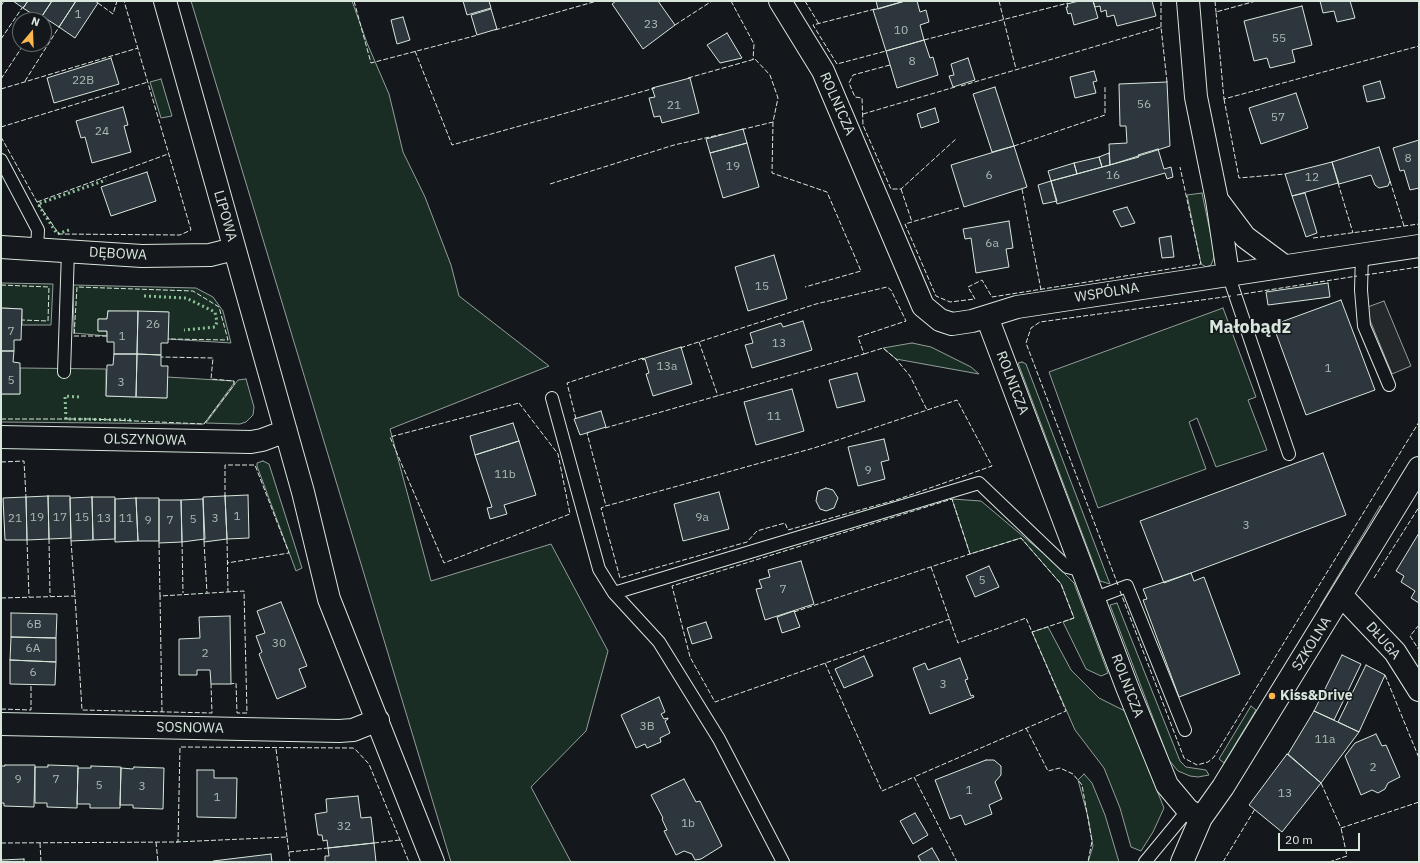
<!DOCTYPE html>
<html>
<head>
<meta charset="utf-8">
<style>
  body { margin:0 }
  #map { position:relative; width:1420px; height:863px; overflow:hidden; background:#14181c; font-family:"IBM Plex Sans",sans-serif }
  canvas { display:block }
  .frame { position:absolute; inset:0; border:2px solid #d8e6dc; pointer-events:none }
  .north { position:absolute; left:12px; top:12px; width:40px; height:40px; box-sizing:border-box; background:#14181c; border:1px solid #626a69; border-radius:50%; rotate:19deg; font-size:11px; font-weight:700; line-height:16px; text-align:center; color:#d8e6dc }
  .north::after { content:''; display:block; margin:auto; width:14px; height:18px; background:#ffb74d; clip-path:polygon(50% 0,100% 100%,50% 72%,0 100%) }
  .scale { position:absolute; left:1278px; top:833px; width:82px; height:18px; box-sizing:border-box; border:2px solid #d8e6dc; border-top:0; padding-left:5px; font-size:12px; line-height:14px; white-space:nowrap; color:#d8e6dc; -webkit-text-stroke:3px #14181c; paint-order:stroke }
</style>
</head>
<body>
<div id="map">
<canvas width="1420" height="863"></canvas>
<div class="frame"></div>
<div class="north">N</div>
<div class="scale">20 m</div>
</div>
<script>
const ctx = document.querySelector('canvas').getContext('2d');
ctx.lineJoin = 'round';
function paint(path, color) { ctx.fillStyle = color; ctx.fill(path, 'evenodd'); }
const toPath = rows => new Path2D(rows.map(r => 'M' + r).join(''));
function trace(path, color, width, dash) { ctx.strokeStyle = color; ctx.lineWidth = width; ctx.lineCap = dash ? 'butt' : 'round'; ctx.setLineDash(dash || []); ctx.stroke(path); }
function drawText(font, color, halo, rows, align = 'center') {
  ctx.font = font + ' "IBM Plex Sans",sans-serif'; ctx.lineWidth = 3; ctx.setLineDash([]); ctx.textBaseline = 'middle'; ctx.strokeStyle = halo; ctx.fillStyle = color; for (const [text, x, y, turn = 0] of rows) {
    ctx.save(); ctx.translate(x, y); ctx.rotate((+turn || 0) * Math.PI / 180); ctx.textAlign = isNaN(turn) ? turn : align; if (halo) ctx.strokeText(text, 0, 0); ctx.fillText(text, 0, 0); ctx.restore();
  }
}
const green = toPath([
  [191,1,352,1,367,43,389,94,403,152,425,197,451,265,459,296,549,366,390,429,431,581,551,544,608,651,586,731,531,787,571,862,451,862,191,1],
  [161,79,172,116,161,118,150,82,161,79],
  [1202,193,1215,255,1211,265,1206,267,1201,264,1187,195,1202,193],
  [1,283,53,284,51,325,22,325,22,309,1,308,1,283],
  [73,285,196,288,213,297,223,311,231,343,168,339,168,312,108,311,107,319,98,319,98,331,107,331,107,336,74,333,73,285],
  [1223,308,1256,397,1248,400,1267,450,1216,467,1197,418,1189,422,1206,469,1098,508,1049,372,1223,308],
  [912,343,931,347,971,367,979,374,896,359,883,348,912,343],
  [1022,362,1026,364,1110,584,1100,581,1018,363,1022,362],
  [20,368,106,369,106,396,167,398,167,377,234,381,234,383,204,424,1,422,1,394,20,394,20,368],
  [246,379,254,407,253,415,246,422,240,424,206,423,238,380,246,379],
  [263,461,269,464,302,568,296,571,257,466,257,463,263,461],
  [952,499,981,501,1049,558,1074,583,1108,673,1101,676,1086,669,1063,622,1074,618,1061,584,1021,538,970,554,952,499],
  [1117,603,1180,761,1186,767,1206,770,1209,775,1198,777,1190,776,1178,771,1169,760,1110,605,1117,603],
  [1048,627,1071,670,1099,698,1125,711,1164,808,1153,832,1141,851,1131,847,1120,808,1104,768,1075,730,1032,632,1048,627],
  [1251,706,1256,710,1224,763,1219,759,1251,706],
  [1084,774,1092,783,1105,815,1119,862,1088,862,1093,846,1088,817,1078,780,1084,774]
]);
paint(green, '#1a2d24');
trace(green, '#939e99', 1);
const parking = toPath([
  [1384,301,1411,366,1392,374,1365,308,1384,301],
  [1380,506,1388,511,1329,611,1320,606,1380,506]
]);
paint(parking, '#24282b');
trace(parking, '#939e99', 1);
const building = toPath([
  [13,1,28,1,23,8,13,1],
  [28,1,52,1,40,19,23,8,28,1],
  [52,1,76,1,59,27,42,16,52,1],
  [76,1,95,1,98,3,75,38,59,27,76,1],
  [463,1,489,1,491,8,467,15,463,1],
  [616,1,658,1,675,25,643,49,612,4,616,1],
  [876,1,905,1,878,9,876,1],
  [905,1,917,1,920,12,926,10,929,22,920,25,924,40,886,51,873,10,905,1],
  [1079,1,1093,1,1098,18,1074,25,1071,13,1068,14,1066,7,1068,7,1067,4,1079,1],
  [1093,1,1152,1,1156,16,1117,26,1114,15,1107,17,1106,10,1101,12,1100,6,1095,7,1093,1],
  [1320,1,1350,1,1355,18,1337,22,1334,11,1323,13,1320,1],
  [1302,6,1312,45,1292,50,1295,62,1270,68,1267,58,1254,61,1244,21,1302,6],
  [491,9,497,29,477,35,471,15,491,9],
  [403,17,410,40,397,44,391,20,403,17],
  [727,33,742,58,720,63,707,45,727,33],
  [924,40,930,58,933,57,938,75,897,88,886,51,924,40],
  [111,58,119,84,54,103,47,78,111,58],
  [968,58,975,80,953,87,949,76,954,75,951,64,968,58],
  [1094,71,1097,81,1093,82,1096,93,1075,98,1070,77,1094,71],
  [690,78,699,113,662,123,660,116,654,117,649,98,655,97,652,88,690,78],
  [1380,81,1385,98,1367,102,1363,86,1380,81],
  [1167,82,1170,146,1110,165,1109,144,1127,143,1126,126,1120,126,1119,84,1167,82],
  [995,87,1014,146,992,152,973,94,995,87],
  [1296,93,1308,128,1261,144,1249,108,1296,93],
  [123,107,128,125,124,126,131,152,92,163,85,137,81,138,76,121,123,107],
  [935,108,939,122,921,128,917,114,935,108],
  [743,129,747,143,710,153,706,139,743,129],
  [1419,140,1419,188,1410,190,1404,170,1400,171,1393,148,1419,140],
  [747,143,759,187,723,198,710,153,747,143],
  [1014,146,1027,187,964,207,951,165,1014,146],
  [1379,147,1390,181,1388,186,1379,188,1375,185,1371,175,1339,184,1332,162,1379,147],
  [1158,149,1164,169,1171,167,1173,177,1167,179,1165,173,1057,204,1051,181,1139,157,1138,155,1158,149],
  [1109,153,1110,165,1102,167,1099,157,1109,153],
  [1099,157,1102,167,1077,174,1074,163,1099,157],
  [1332,162,1338,183,1292,196,1285,174,1332,162],
  [1074,163,1077,174,1051,181,1048,171,1074,163],
  [147,172,156,201,111,216,101,187,147,172],
  [1051,181,1057,201,1043,204,1038,185,1051,181],
  [1305,193,1317,233,1306,237,1292,196,1305,193],
  [1127,207,1135,223,1121,227,1113,211,1127,207],
  [1009,221,1013,248,1006,249,1009,267,976,273,971,238,965,239,963,229,1009,221],
  [1171,236,1174,257,1162,258,1159,238,1171,236],
  [774,255,787,299,748,311,735,267,774,255],
  [1328,283,1330,297,1268,305,1266,292,1328,283],
  [1341,300,1375,390,1306,415,1273,325,1341,300],
  [1,308,22,309,21,340,14,340,14,351,1,351,1,308],
  [108,311,138,311,137,354,114,354,114,342,107,342,107,331,98,331,98,319,107,319,108,311],
  [138,311,169,312,168,343,161,343,161,355,137,354,138,311],
  [803,321,812,350,752,368,745,345,753,343,750,333,781,323,783,327,803,321],
  [681,347,692,384,653,396,646,374,649,373,645,359,643,360,642,359,681,347],
  [1,351,14,351,13,362,20,363,20,394,1,394,1,351],
  [114,354,137,354,136,397,106,396,107,365,113,365,114,354],
  [137,354,161,355,161,366,168,366,167,398,136,397,137,354],
  [857,373,865,401,837,408,829,380,857,373],
  [792,389,804,431,756,445,744,402,792,389],
  [601,411,606,427,580,435,574,419,601,411],
  [513,423,519,441,475,455,470,436,513,423],
  [884,439,889,460,881,462,885,479,858,486,848,447,884,439],
  [519,441,536,495,504,505,507,514,490,519,487,508,492,507,475,455,519,441],
  [1323,453,1346,515,1164,583,1140,521,1323,453],
  [826,488,833,490,838,498,834,508,826,511,820,509,816,501,818,491,826,488],
  [719,492,729,529,683,541,674,504,719,492],
  [248,495,249,538,227,539,225,496,248,495],
  [48,496,70,496,71,538,49,539,48,496],
  [48,496,49,539,27,540,26,497,48,496],
  [225,496,227,539,204,542,203,497,225,496],
  [26,497,27,540,5,540,3,498,26,497],
  [92,497,115,497,115,539,93,540,92,497],
  [92,497,93,540,71,541,70,498,92,497],
  [136,498,138,541,115,542,115,499,136,498],
  [136,498,159,498,159,541,138,541,136,498],
  [203,499,205,539,182,542,181,500,203,499],
  [159,500,181,500,182,542,159,543,159,500],
  [1419,533,1419,603,1411,598,1415,591,1401,582,1404,576,1396,571,1419,533],
  [801,561,814,604,765,620,756,589,762,588,759,580,770,577,768,570,801,561],
  [989,566,999,587,975,597,966,576,989,566],
  [1191,573,1194,581,1204,577,1240,674,1179,697,1143,600,1147,599,1143,589,1191,573],
  [281,602,307,666,299,669,306,687,277,699,259,654,262,652,256,636,265,633,257,611,281,602],
  [794,611,800,627,782,633,777,617,794,611],
  [11,613,57,614,56,638,11,637,11,613],
  [230,616,231,684,211,684,210,670,197,670,197,675,179,675,179,639,200,638,199,617,230,616],
  [706,622,712,638,692,644,687,628,706,622],
  [11,637,56,638,56,662,10,660,11,637],
  [1342,655,1361,664,1334,720,1314,711,1342,655],
  [864,656,873,676,844,688,835,669,864,656],
  [960,658,968,679,965,680,971,696,973,695,974,697,930,714,913,668,925,663,928,670,960,658],
  [10,660,56,662,55,685,10,684,10,660],
  [1366,665,1385,675,1359,732,1338,722,1366,665],
  [659,697,665,712,661,714,664,719,668,718,668,719,665,721,670,733,660,738,661,742,647,748,645,744,636,748,621,715,659,697],
  [1314,711,1359,732,1321,783,1288,754,1314,711],
  [1376,734,1382,746,1386,745,1400,777,1388,783,1385,789,1378,793,1372,790,1361,795,1345,756,1355,743,1376,734],
  [1287,754,1321,783,1282,832,1249,805,1287,754],
  [986,760,994,760,1001,766,1001,775,995,782,1002,799,989,805,992,814,965,825,961,815,950,819,935,780,986,760],
  [5,765,35,765,34,807,4,806,4,803,1,803,1,766,5,766,5,765],
  [48,765,78,766,77,808,47,807,47,803,35,803,35,767,48,767,48,765],
  [91,766,121,767,120,808,90,808,90,804,77,804,78,768,91,768,91,766],
  [134,767,164,768,163,809,133,808,133,805,120,805,121,768,133,769,134,767],
  [197,770,214,770,214,778,237,778,236,818,197,817,197,770],
  [684,779,696,802,700,801,722,846,701,859,695,860,692,854,684,851,676,855,664,831,667,830,662,819,663,818,651,795,684,779],
  [358,796,361,818,371,817,374,843,328,848,327,840,323,841,322,835,318,835,315,814,327,812,326,799,358,796],
  [915,813,928,835,913,844,900,821,915,813],
  [374,843,376,862,325,862,325,856,329,856,328,848,374,843],
  [932,848,940,862,921,862,918,856,932,848],
  [271,854,272,862,213,862,213,861,271,854],
  [24,859,24,862,1,862,1,860,24,859]
]);
paint(building, '#2c363c');
trace(building, '#d8e6dc', 1);
const service = toPath([
  [1,160,38,230,37,249],
  [1362,254,1361,290,1364,326,1389,385],
  [1228,274,1289,454],
  [64,372,68,251],
  [552,398,599,569,614,593,659,642,719,739,783,862],
  [614,593,979,483,1067,567,1084,571],
  [1095,598,1127,586,1185,730],
  [1145,862,1188,810]
]);
const minor = toPath([
  [165,1,303,492,329,599,433,862],
  [780,1,823,71,923,306,940,320,952,324,972,321,1017,307,1419,246],
  [1188,1,1196,97,1217,200,1228,274],
  [1218,201,1245,237,1284,266],
  [1,247,142,256,210,255,234,249],
  [987,317,1127,687,1167,785,1188,810,1201,818],
  [1,437,251,442,262,440,286,431],
  [1342,596,1395,652,1419,690],
  [1,724,339,731,353,730,378,720],
  [1182,862,1201,818,1223,787,1419,468]
]);
trace(service, '#d8e6dc', 14);
trace(minor, '#d8e6dc', 24);
trace(service, '#14181c', 12);
trace(minor, '#14181c', 22);
trace(toPath([
  [69,230,57,234,38,204,106,180],
  [144,296,186,298,215,312,217,322,215,327,184,330],
  [79,397,65,396,66,419,134,420]
]), '#8ac095', 3, [2, 3]);
trace(toPath([
  [354,1,371,63,478,35],
  [731,1,754,44,753,60],
  [805,1,819,24],
  [999,1,1016,69],
  [1161,1,1161,27],
  [1215,1,1216,12],
  [1256,1,1216,12,1224,99,1419,46],
  [98,3,113,14,117,1],
  [1,6,4,1],
  [875,9,813,25,837,64,886,51],
  [675,25,712,1],
  [495,30,597,1],
  [1,39,22,8],
  [924,40,1068,3],
  [415,51,452,145,655,88],
  [890,65,853,75,849,83,855,97,862,98,863,125,891,189,901,189,956,139],
  [688,78,755,59,770,75,778,98,773,122,740,130],
  [1,79,24,44],
  [25,81,59,27],
  [961,86,1161,27,1167,82],
  [1,89,138,48],
  [1224,99,1239,178,1285,174],
  [863,114,955,87],
  [773,122,772,173,827,192,861,271,805,287],
  [1,127,148,82],
  [1,137,37,202,59,234,180,235,191,230,124,1],
  [1014,146,1105,115,1105,86],
  [1390,181,1404,226],
  [1338,183,1353,233],
  [550,184,674,145,723,134],
  [901,189,912,222],
  [1022,189,1041,290],
  [37,202,168,154],
  [959,208,905,224,936,296,950,302,975,299,968,287,982,280,992,297,1201,264,1180,167],
  [1313,238,1419,224],
  [1365,275,1419,267],
  [1,285,49,287,48,321,22,320],
  [1237,295,1357,276],
  [107,336,74,336,77,287,193,291,219,307,228,340,168,339],
  [699,342,718,396],
  [864,354,883,348,896,359,910,376,927,410],
  [519,403,558,454,570,514,444,563,390,437,519,403],
  [1,419,90,419,204,424,234,385,234,381,211,379,213,358,161,357],
  [576,419,567,383,643,358],
  [605,428,864,354,858,337,906,321,891,290,887,287,816,304,680,348],
  [589,432,587,433,606,506,814,448,957,400,992,466,896,500,788,530,785,523,767,528,757,531,747,542,620,578,601,508,606,506],
  [1,462,24,461,26,497],
  [225,495,225,496,225,465,255,465,289,553,227,563],
  [49,539,50,596],
  [227,539,228,592],
  [27,540,29,597],
  [71,541,75,596],
  [182,542,183,593],
  [204,542,207,593],
  [159,543,160,596],
  [931,567,958,643,1026,618,1066,711,914,777,957,862],
  [1374,578,1419,507],
  [1118,585,1026,343,1031,328,1040,322,1231,296],
  [1120,591,1184,758,1197,765,1208,762,1214,757,1419,422],
  [1,598,75,596,82,710,212,713,211,684],
  [794,612,970,554],
  [950,619,715,702,690,657,672,586,952,499,970,554,1021,538,1061,584,1074,618,1032,632],
  [1419,625,1410,636,1419,650],
  [825,663,882,791,914,777],
  [1385,675,1419,758],
  [1,709,31,710,31,685],
  [162,712,160,596,244,591,247,713,237,713,236,683,231,684],
  [1026,728,1048,771,1060,768,1073,774,1082,785,1092,841,1088,862],
  [276,749,287,837],
  [1321,783,1341,828,1419,802],
  [156,842,158,862],
  [176,842,287,837,290,862],
  [1,843,178,842,180,747,353,748,355,749,369,764,409,862],
  [40,843,41,862],
  [374,843,400,840],
  [289,852,328,848],
  [1223,862,1255,809],
  [1329,862,1347,856,1341,828]
]), '#d8e6dc', 1, [5, 2]);
for (const [x, y, r, color] of [
  [1272,696,4,"#ffb74d"]
]) { const dot = new Path2D(); dot.arc(x, y, r, 0, 2 * Math.PI); ctx.fillStyle = color; ctx.fill(dot); trace(dot, '#14181c', 1.5); }
drawText('12px', '#adbab4', null, [
  ["1",78,15],
  ["23",651,25],
  ["10",901,31],
  ["55",1279,39],
  ["8",912,62],
  ["22B",83,81],
  ["56",1144,105],
  ["21",674,106],
  ["57",1278,118],
  ["24",102,132],
  ["8",1408,159],
  ["19",733,167],
  ["6",989,176],
  ["16",1113,176],
  ["12",1312,178],
  ["6a",992,244],
  ["15",762,287],
  ["26",153,325],
  ["7",11,332],
  ["1",122,337],
  ["13",779,344],
  ["13a",667,367],
  ["1",1328,369],
  ["5",11,381],
  ["3",121,383],
  ["11",774,417],
  ["9",868,471],
  ["11b",505,475],
  ["1",237,517],
  ["19",37,518],
  ["17",60,518],
  ["15",82,518],
  ["9a",702,518],
  ["21",15,519],
  ["13",104,519],
  ["11",126,519],
  ["3",215,519],
  ["5",193,520],
  ["9",148,521],
  ["7",170,521],
  ["3",1246,526],
  ["5",982,581],
  ["7",783,590],
  ["6B",34,625],
  ["30",279,644],
  ["6A",33,649],
  ["2",205,654],
  ["6",33,673],
  ["3",943,685],
  ["3B",647,727],
  ["11a",1325,740],
  ["2",1373,768],
  ["9",18,780],
  ["7",56,780],
  ["5",99,786],
  ["3",142,787],
  ["1",969,791],
  ["13",1285,794],
  ["1",217,798],
  ["1b",688,824],
  ["32",344,827]
]);
drawText('14px', '#d8e6dc', '#14181c', [
  ["ROLNICZA",837,104,66],
  ["LIPOWA",225,216,74],
  ["DĘBOWA",118,254,3],
  ["WSPÓLNA",1107,293,-9],
  ["ROLNICZA",1012,383,69],
  ["OLSZYNOWA",145,440,1],
  ["DŁUGA",1383,641,49],
  ["SZKOLNA",1312,644,-58],
  ["ROLNICZA",1127,686,69],
  ["SOSNOWA",190,728,1]
]);
drawText('bold 14px', '#d8e6dc', '#14181c', [
  ["Kiss&Drive",1280,696]
], 'left');
drawText('bold 18px', '#d8e6dc', '#14181c', [
  ["Małobądz",1250,328]
]);
</script>
</body>
</html>
